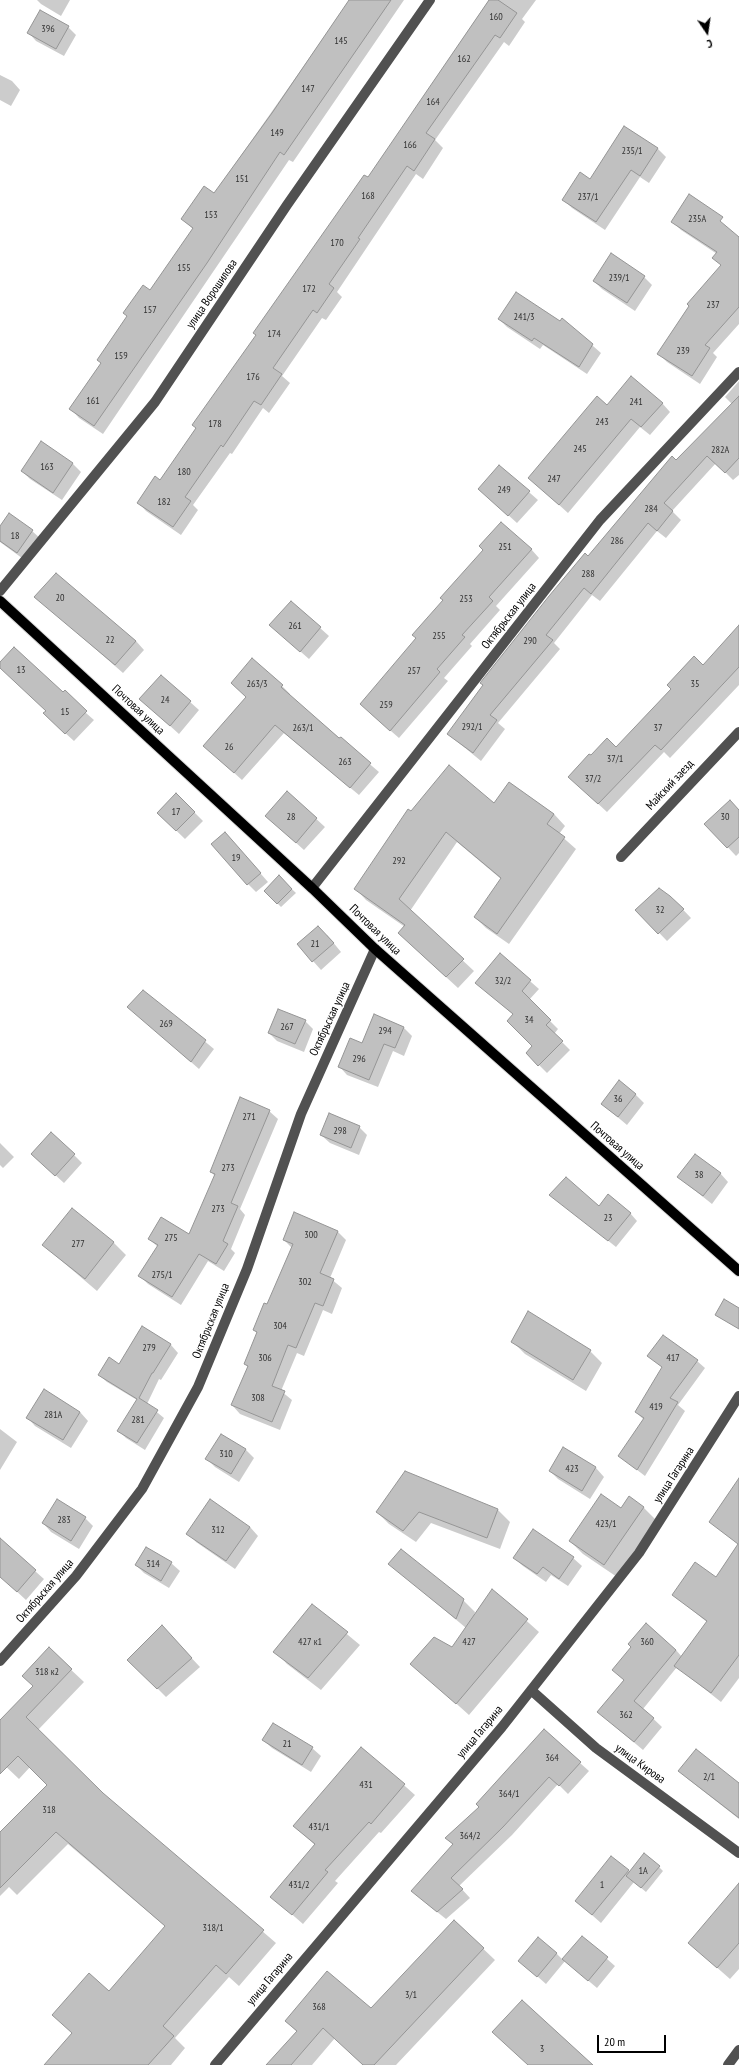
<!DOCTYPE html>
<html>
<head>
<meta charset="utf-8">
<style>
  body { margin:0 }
  #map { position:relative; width:739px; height:2065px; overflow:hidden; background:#fff; font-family:"PT Sans Narrow",sans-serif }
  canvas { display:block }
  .north { position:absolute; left:687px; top:12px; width:40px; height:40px; -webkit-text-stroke:3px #fff; paint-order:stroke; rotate:167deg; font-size:11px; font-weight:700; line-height:16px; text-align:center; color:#000 }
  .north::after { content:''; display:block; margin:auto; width:14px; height:18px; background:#000; clip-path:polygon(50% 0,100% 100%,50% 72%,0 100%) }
  .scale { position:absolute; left:597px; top:2035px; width:69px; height:18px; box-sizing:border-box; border:2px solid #000; border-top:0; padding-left:5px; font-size:12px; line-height:14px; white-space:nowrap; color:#000; -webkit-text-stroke:3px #fff; paint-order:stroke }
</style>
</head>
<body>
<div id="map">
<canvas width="739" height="2065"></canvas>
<div class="north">С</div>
<div class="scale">20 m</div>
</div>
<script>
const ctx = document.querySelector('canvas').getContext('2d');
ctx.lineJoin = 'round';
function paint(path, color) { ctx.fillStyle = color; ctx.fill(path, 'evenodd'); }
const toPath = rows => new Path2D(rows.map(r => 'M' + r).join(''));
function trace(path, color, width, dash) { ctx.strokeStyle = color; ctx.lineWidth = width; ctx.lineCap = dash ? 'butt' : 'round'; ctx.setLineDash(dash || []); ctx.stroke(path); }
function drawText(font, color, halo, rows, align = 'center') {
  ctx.font = font + ' "PT Sans Narrow",sans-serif'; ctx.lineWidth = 3; ctx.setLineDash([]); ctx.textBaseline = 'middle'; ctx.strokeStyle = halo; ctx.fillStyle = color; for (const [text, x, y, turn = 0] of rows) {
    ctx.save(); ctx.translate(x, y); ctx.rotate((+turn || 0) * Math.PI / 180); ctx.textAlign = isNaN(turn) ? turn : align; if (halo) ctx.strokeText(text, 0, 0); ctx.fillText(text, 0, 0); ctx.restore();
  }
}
paint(toPath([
  [37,0,70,0,61,16,41,4],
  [350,0,404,0,293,162,289,160,103,434,79,418,71,409,193,229,182,219,214,194],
  [489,0,536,0,522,19,525,22,509,46,504,42,435,140,443,148,423,179,416,174,337,292,342,297,326,320,322,318,282,376,290,383,269,413,263,408,232,454,230,453,193,505,198,510,181,535,146,511,138,502,160,482,196,428,193,425,368,179],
  [68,27,76,35,64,56,36,41,28,32],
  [0,75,12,81,20,90,11,106,0,100],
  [625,127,658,149,666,157,649,183,640,177,605,230,572,208,564,200,590,180],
  [672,221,739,238,739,324,713,353,717,357,700,384,667,362,659,354,722,266,717,254,681,230],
  [644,277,652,285,635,311,602,289,594,281],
  [499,319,560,322,562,319,601,353,587,374,543,345,540,349,507,327],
  [739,381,739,475,733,480,716,463,672,511,681,520,666,538,657,531,600,601,592,595,554,643,560,649,498,723,505,729,481,761,448,734,588,557,676,462,732,404,725,397],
  [662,403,670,412,650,435,640,427,568,513,538,486,608,406],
  [41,443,73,464,81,472,62,500,30,479,22,471],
  [499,466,538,500,517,523,488,497],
  [0,527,32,531,41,539,26,561,0,542],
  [531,549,539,558,496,606,500,610,470,644,472,646,444,678,448,681,399,738,369,712],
  [36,597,136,641,144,650,123,673],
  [291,602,329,636,309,659,270,625],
  [739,627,739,685,670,758,664,752,607,812,569,777,591,756,616,748,703,666],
  [0,664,63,693,94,720,74,741,53,722,47,711,0,667],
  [161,676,199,710,179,734,149,707],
  [282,686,290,694,289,695,379,772,359,795,284,733,242,780,213,754],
  [510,783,554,814,565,826,559,834,576,849,509,944,486,928,475,917,501,879,457,842,410,911,474,971,458,988,410,944,405,927,366,900,355,888,411,812,495,804],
  [287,792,325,827,304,850,275,824],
  [176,794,203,821,185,839,158,813],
  [739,811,739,853,736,856,706,824],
  [233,842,268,882,256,892,248,884],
  [279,877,296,893,281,907,265,891],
  [670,896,691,918,667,941,637,910],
  [327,935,341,952,321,970,313,961],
  [500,955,539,989,529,1000,558,1029,554,1034,570,1050,547,1073,527,1053,534,1046,514,1015,485,991],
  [144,991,214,1049,199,1069,137,1015],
  [305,1021,313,1029,304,1052,277,1041,269,1033],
  [404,1028,412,1036,404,1056,393,1051,378,1087,347,1075,339,1066,362,1044],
  [635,1094,644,1103,627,1125,602,1104],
  [269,1111,278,1119,240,1209,245,1215,231,1249,235,1253,224,1271,208,1261,181,1305,148,1284,140,1276,158,1247,149,1239,190,1236,215,1176,211,1172],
  [359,1127,367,1135,359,1155,330,1143,321,1135],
  [0,1143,14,1157,3,1168,0,1165],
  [74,1155,82,1163,64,1183,41,1162],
  [720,1173,728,1182,712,1204,678,1177],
  [551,1195,630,1213,637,1221,616,1247],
  [72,1210,114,1243,126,1255,97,1291,43,1245],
  [338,1232,346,1240,330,1278,342,1288,332,1314,323,1310,304,1356,297,1353,281,1391,292,1400,280,1430,240,1414,232,1405,248,1367,245,1364,258,1334,254,1330,267,1306,292,1248,284,1240],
  [739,1309,739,1329,716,1315],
  [142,1328,171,1345,178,1353,161,1380,159,1379,147,1404,164,1418,145,1450,126,1438,119,1431,137,1400,107,1382,99,1375,119,1365],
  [512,1341,590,1351,602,1363,586,1391,525,1354],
  [649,1356,697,1361,705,1368,678,1405,685,1411,645,1476,619,1456,644,1420,636,1412,663,1368],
  [80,1412,88,1421,71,1448,35,1426,27,1417],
  [0,1429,17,1442,0,1470],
  [221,1435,246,1450,254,1458,239,1482,215,1467,207,1459],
  [563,1449,596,1468,604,1477,590,1499,558,1479,550,1471],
  [406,1472,498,1510,510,1522,500,1549,431,1523,416,1542,389,1524,377,1512],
  [739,1480,739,1678,721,1702,677,1667,643,1709,662,1727,643,1750,598,1712,624,1680,613,1670,676,1650,682,1657,708,1623,674,1595,716,1578,739,1545,711,1522],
  [629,1497,644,1508,656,1520,617,1577,583,1554,570,1541,621,1509],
  [85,1518,93,1526,79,1549,51,1532,43,1523],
  [250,1527,258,1536,235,1569,196,1542,188,1533],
  [0,1540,44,1579,26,1600,0,1576],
  [146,1548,171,1563,180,1571,169,1588,144,1573,136,1565],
  [514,1558,573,1558,582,1566,568,1586,551,1575,546,1582,523,1566],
  [390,1564,463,1600,475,1612,474,1616,492,1590,539,1632,469,1715,412,1664,452,1648,466,1628],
  [312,1605,360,1645,321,1690,287,1664,275,1651],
  [170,1635,200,1667,166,1697,129,1660],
  [49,1649,84,1682,38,1730,103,1794,276,1943,239,1986,229,1977,175,2038,185,2048,171,2065,46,2065,73,2034,53,2015,109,1992,166,1927,68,1844,17,1895,9,1887,0,1896,0,1834,48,1785,30,1767,19,1779,0,1761,0,1721,34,1686],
  [544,1731,589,1771,568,1794,558,1784,512,1835,459,1886,470,1898,446,1919,421,1899,453,1845,447,1838,481,1807],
  [263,1740,312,1748,321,1756,311,1772,272,1748],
  [362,1748,415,1795,381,1833,379,1832,335,1881,338,1883,303,1924,272,1897,315,1845,294,1826],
  [680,1771,739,1784,739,1819,688,1779],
  [659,1867,663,1871,646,1892,634,1882,601,1923,576,1901,628,1871,630,1872],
  [739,1885,739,1969,730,1979,689,1943],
  [454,1921,495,1960,396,2065,363,2065,335,2038,312,2065,268,2065,297,2032,286,2021,371,2010],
  [582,1937,615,1966,597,1988,565,1961,546,1984,520,1961,556,1953,563,1960]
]), '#0003');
const building = toPath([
  [349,0,391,0,284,155,280,152,207,263,94,426,69,409,101,363,97,360,127,316,123,313,143,285,150,290,193,228,181,219,204,186,214,193,272,113,349,0],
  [489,0,498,0,517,13,500,38,495,35,426,133,435,139,414,171,407,166,358,238,360,239,329,284,334,288,317,313,313,310,273,368,282,374,261,405,254,401,223,447,221,445,185,497,191,501,173,527,137,503,155,476,160,480,196,428,192,425,256,335,253,333,364,175,368,177,489,0],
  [40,10,69,26,56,49,27,33,40,10],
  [624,126,658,148,640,176,631,170,596,222,562,200,580,172,590,179,624,126],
  [689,194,723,217,720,221,739,237,739,307,705,345,710,348,692,376,657,354,689,306,687,304,721,265,712,258,717,252,671,222,689,194],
  [611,253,645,276,627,303,593,281,611,253],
  [516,292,560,321,562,318,593,344,579,367,534,338,532,341,498,319,516,292],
  [631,376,663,403,641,427,631,419,559,505,528,478,597,396,607,405,631,376],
  [739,396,739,458,725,473,707,456,664,503,673,511,657,531,648,523,591,594,584,588,546,635,553,640,490,715,497,720,473,753,447,734,483,685,480,683,549,596,585,553,588,556,672,456,676,460,739,396],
  [41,441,73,463,53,493,21,471,41,441],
  [499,465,530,491,508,516,478,489,499,465],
  [9,513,33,530,17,553,0,541,0,526,9,513],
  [501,522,532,549,489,597,493,601,462,635,465,637,437,669,440,672,390,731,360,704,416,638,412,635,443,600,440,598,483,550,479,546,501,522],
  [56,573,136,641,115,665,34,597,56,573],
  [291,601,321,627,300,652,269,625,291,601],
  [739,625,739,667,661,750,655,745,598,804,568,777,589,754,591,755,607,738,616,747,671,689,667,685,694,656,703,665,739,625],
  [14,647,63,692,65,690,87,711,65,734,43,713,46,711,0,668,0,662,14,647],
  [252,658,283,685,281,687,339,738,341,737,371,763,350,788,275,725,234,773,203,746,246,697,231,683,252,658],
  [161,675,191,701,170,726,139,699,161,675],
  [449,765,494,803,509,782,554,814,547,824,565,837,497,934,474,917,501,878,446,832,399,899,464,959,446,977,398,933,405,925,354,889,408,809,411,811,449,765],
  [287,791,317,818,296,843,265,816,287,791],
  [176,793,195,812,176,831,157,813,176,793],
  [730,800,739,810,739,837,727,848,704,824,730,800],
  [225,832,261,873,247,885,211,844,225,832],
  [279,875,292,889,277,904,264,891,279,875],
  [659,888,670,896,684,909,658,934,635,910,659,888],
  [318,926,334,943,312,962,297,944,318,926],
  [500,953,531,980,522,991,551,1020,546,1025,563,1041,538,1066,526,1053,532,1046,507,1021,513,1014,475,983,500,953],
  [143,990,206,1040,191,1062,127,1007,143,990],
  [278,1009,306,1020,295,1044,268,1033,278,1009],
  [374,1014,404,1027,395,1048,384,1044,369,1080,338,1067,350,1038,362,1043,374,1014],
  [619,1080,636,1094,618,1117,601,1104,619,1080],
  [240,1097,270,1110,231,1203,238,1206,223,1241,228,1244,216,1264,199,1254,172,1297,138,1276,158,1245,148,1239,161,1217,189,1234,215,1174,210,1172,240,1097],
  [329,1113,360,1126,351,1148,320,1135,329,1113],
  [51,1132,75,1154,55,1176,31,1154,51,1132],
  [695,1154,721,1173,703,1196,677,1177,695,1154],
  [566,1177,599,1206,608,1194,631,1213,608,1241,549,1195,566,1177],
  [72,1208,114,1242,85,1279,42,1245,72,1208],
  [294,1212,338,1231,320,1273,334,1279,323,1306,315,1303,296,1348,288,1345,272,1386,285,1391,272,1422,231,1405,248,1366,244,1364,257,1332,253,1330,264,1303,267,1304,293,1244,283,1240,294,1212],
  [724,1299,739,1308,739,1329,715,1315,724,1299],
  [528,1311,591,1350,573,1380,511,1342,528,1311],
  [142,1326,171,1344,153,1373,152,1373,139,1398,158,1410,137,1443,117,1431,137,1399,98,1375,109,1357,119,1364,142,1326],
  [663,1335,698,1360,670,1398,678,1402,637,1470,618,1456,644,1418,635,1412,662,1367,647,1356,663,1335],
  [44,1389,80,1412,63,1440,26,1418,44,1389],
  [221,1434,246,1449,231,1474,205,1459,221,1434],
  [563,1447,596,1467,582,1491,549,1471,563,1447],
  [405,1471,498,1509,487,1538,419,1512,403,1531,376,1512,405,1471],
  [739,1478,739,1655,711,1693,674,1666,707,1621,672,1595,695,1562,716,1577,738,1544,709,1522,739,1478],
  [601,1494,621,1508,629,1496,644,1507,604,1565,569,1541,601,1494],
  [57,1499,86,1517,71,1541,42,1523,57,1499],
  [210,1499,250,1527,226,1561,186,1534,210,1499],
  [533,1529,574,1557,559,1579,543,1567,537,1574,513,1558,533,1529],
  [0,1538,36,1570,17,1592,0,1577,0,1538],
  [146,1547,172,1562,161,1581,135,1565,146,1547],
  [401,1549,464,1599,456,1619,388,1564,401,1549],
  [492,1589,528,1619,456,1704,410,1664,434,1637,452,1647,492,1589],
  [312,1604,348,1632,308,1678,273,1652,312,1604],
  [646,1623,676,1650,634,1701,654,1718,634,1742,597,1712,624,1680,612,1670,631,1647,628,1644,646,1623],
  [162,1625,192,1658,157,1689,127,1660,162,1625],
  [49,1647,72,1669,26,1717,103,1793,264,1930,226,1974,216,1965,163,2026,174,2036,148,2065,44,2065,72,2033,52,2015,89,1973,109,1991,165,1926,56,1832,0,1888,0,1832,47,1785,18,1756,0,1774,0,1720,33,1686,22,1676,49,1647],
  [273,1723,313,1747,302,1765,262,1740,273,1723],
  [544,1729,581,1762,559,1786,549,1777,503,1827,451,1878,463,1889,437,1912,411,1891,453,1844,445,1838,479,1807,476,1804,544,1729],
  [361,1747,405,1784,371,1824,369,1822,325,1870,328,1872,292,1915,270,1897,315,1844,293,1826,361,1747],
  [696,1749,739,1783,739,1818,678,1771,696,1749],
  [644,1853,660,1866,641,1888,626,1876,644,1853],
  [611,1856,629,1870,592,1915,575,1901,611,1856],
  [739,1883,739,1943,717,1968,688,1943,739,1883],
  [454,1920,484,1948,374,2065,363,2065,323,2028,291,2065,266,2065,297,2031,285,2021,327,1971,371,2008,454,1920],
  [582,1936,608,1957,588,1981,562,1959,582,1936],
  [538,1937,557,1953,537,1977,518,1961,538,1937],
  [522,2000,593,2065,528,2065,492,2032,522,2000]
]);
paint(building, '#c0c0c0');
trace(building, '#959595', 1);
const major = toPath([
  [0,601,312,888,375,949,739,1271]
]);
trace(major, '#dbdbdb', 12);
trace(toPath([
  [0,591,155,402,287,205,430,0],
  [621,857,739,732],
  [312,888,600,520,739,372],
  [0,1661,76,1576,142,1489,198,1387,247,1269,301,1114,375,949],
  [531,1690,596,1748,739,1853],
  [215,2065,502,1727,639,1553,739,1396],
  [728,2065,739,2050]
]), '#515151', 10);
trace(major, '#000', 10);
drawText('10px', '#303030', null, [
  ["160",496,17],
  ["396",48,29],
  ["145",341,41],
  ["162",464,59],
  ["147",308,89],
  ["164",433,102],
  ["149",277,133],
  ["166",410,145],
  ["235/1",632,151],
  ["151",242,179],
  ["168",368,196],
  ["237/1",588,197],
  ["153",211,215],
  ["235А",697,219],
  ["170",337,243],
  ["155",184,268],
  ["239/1",619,278],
  ["172",309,289],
  ["237",713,305],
  ["157",150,310],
  ["241/3",524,317],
  ["174",274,334],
  ["239",683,351],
  ["159",121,356],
  ["176",253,377],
  ["161",93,401],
  ["241",636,402],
  ["243",602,422],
  ["178",215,424],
  ["245",580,449],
  ["282А",720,450],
  ["163",47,467],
  ["180",184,472],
  ["247",554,479],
  ["249",504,490],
  ["182",164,502],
  ["284",651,509],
  ["18",15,536],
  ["286",617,541],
  ["251",505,547],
  ["288",588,574],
  ["20",60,598],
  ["253",466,599],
  ["261",295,626],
  ["255",439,636],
  ["22",110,640],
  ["290",530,641],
  ["13",21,670],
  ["257",414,671],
  ["263/3",257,684],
  ["35",695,684],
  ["24",165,700],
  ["259",386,705],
  ["15",65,712],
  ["292/1",472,727],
  ["263/1",303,728],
  ["37",658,728],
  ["26",229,747],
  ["37/1",615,759],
  ["263",345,762],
  ["37/2",593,779],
  ["17",176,812],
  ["28",291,817],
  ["30",725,817],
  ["19",236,858],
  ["292",399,861],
  ["32",660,910],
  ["21",315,944],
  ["32/2",503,981],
  ["34",529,1020],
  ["269",166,1024],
  ["267",287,1027],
  ["294",385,1031],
  ["296",359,1059],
  ["36",618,1099],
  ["271",249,1117],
  ["298",340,1131],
  ["273",228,1168],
  ["38",699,1175],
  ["273",218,1209],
  ["23",608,1218],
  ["300",311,1235],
  ["275",171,1238],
  ["277",78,1244],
  ["275/1",162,1275],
  ["302",305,1282],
  ["304",280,1326],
  ["279",149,1348],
  ["306",265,1358],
  ["417",673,1358],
  ["308",258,1398],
  ["419",656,1407],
  ["281А",53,1415],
  ["281",138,1420],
  ["310",226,1454],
  ["423",572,1469],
  ["283",64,1520],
  ["423/1",606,1524],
  ["312",218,1530],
  ["314",153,1564],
  ["427 к1",310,1642],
  ["427",469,1642],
  ["360",647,1642],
  ["318 к2",47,1672],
  ["362",626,1715],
  ["21",287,1744],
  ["364",552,1758],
  ["2/1",709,1777],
  ["431",366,1785],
  ["364/1",509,1794],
  ["318",49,1810],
  ["431/1",319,1827],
  ["364/2",470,1836],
  ["1А",643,1871],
  ["431/2",299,1885],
  ["1",602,1885],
  ["318/1",213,1928],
  ["3/1",411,1995],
  ["368",319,2007],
  ["3",542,2049]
]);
drawText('12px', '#000', '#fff', [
  ["улица Ворошилова",212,294,-56],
  ["Октябрьская улица",509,616,-52],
  ["Почтовая улица",138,710,43],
  ["Майский заезд",670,785,-47],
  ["Почтовая улица",375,930,44],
  ["Октябрьская улица",330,1019,-65],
  ["Почтовая улица",617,1146,41],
  ["Октябрьская улица",211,1321,-68],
  ["улица Гагарина",674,1475,-57],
  ["Октябрьская улица",45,1591,-49],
  ["улица Гагарина",480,1732,-50],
  ["улица Кирова",640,1764,36],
  ["улица Гагарина",270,1979,-50]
]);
</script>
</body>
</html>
